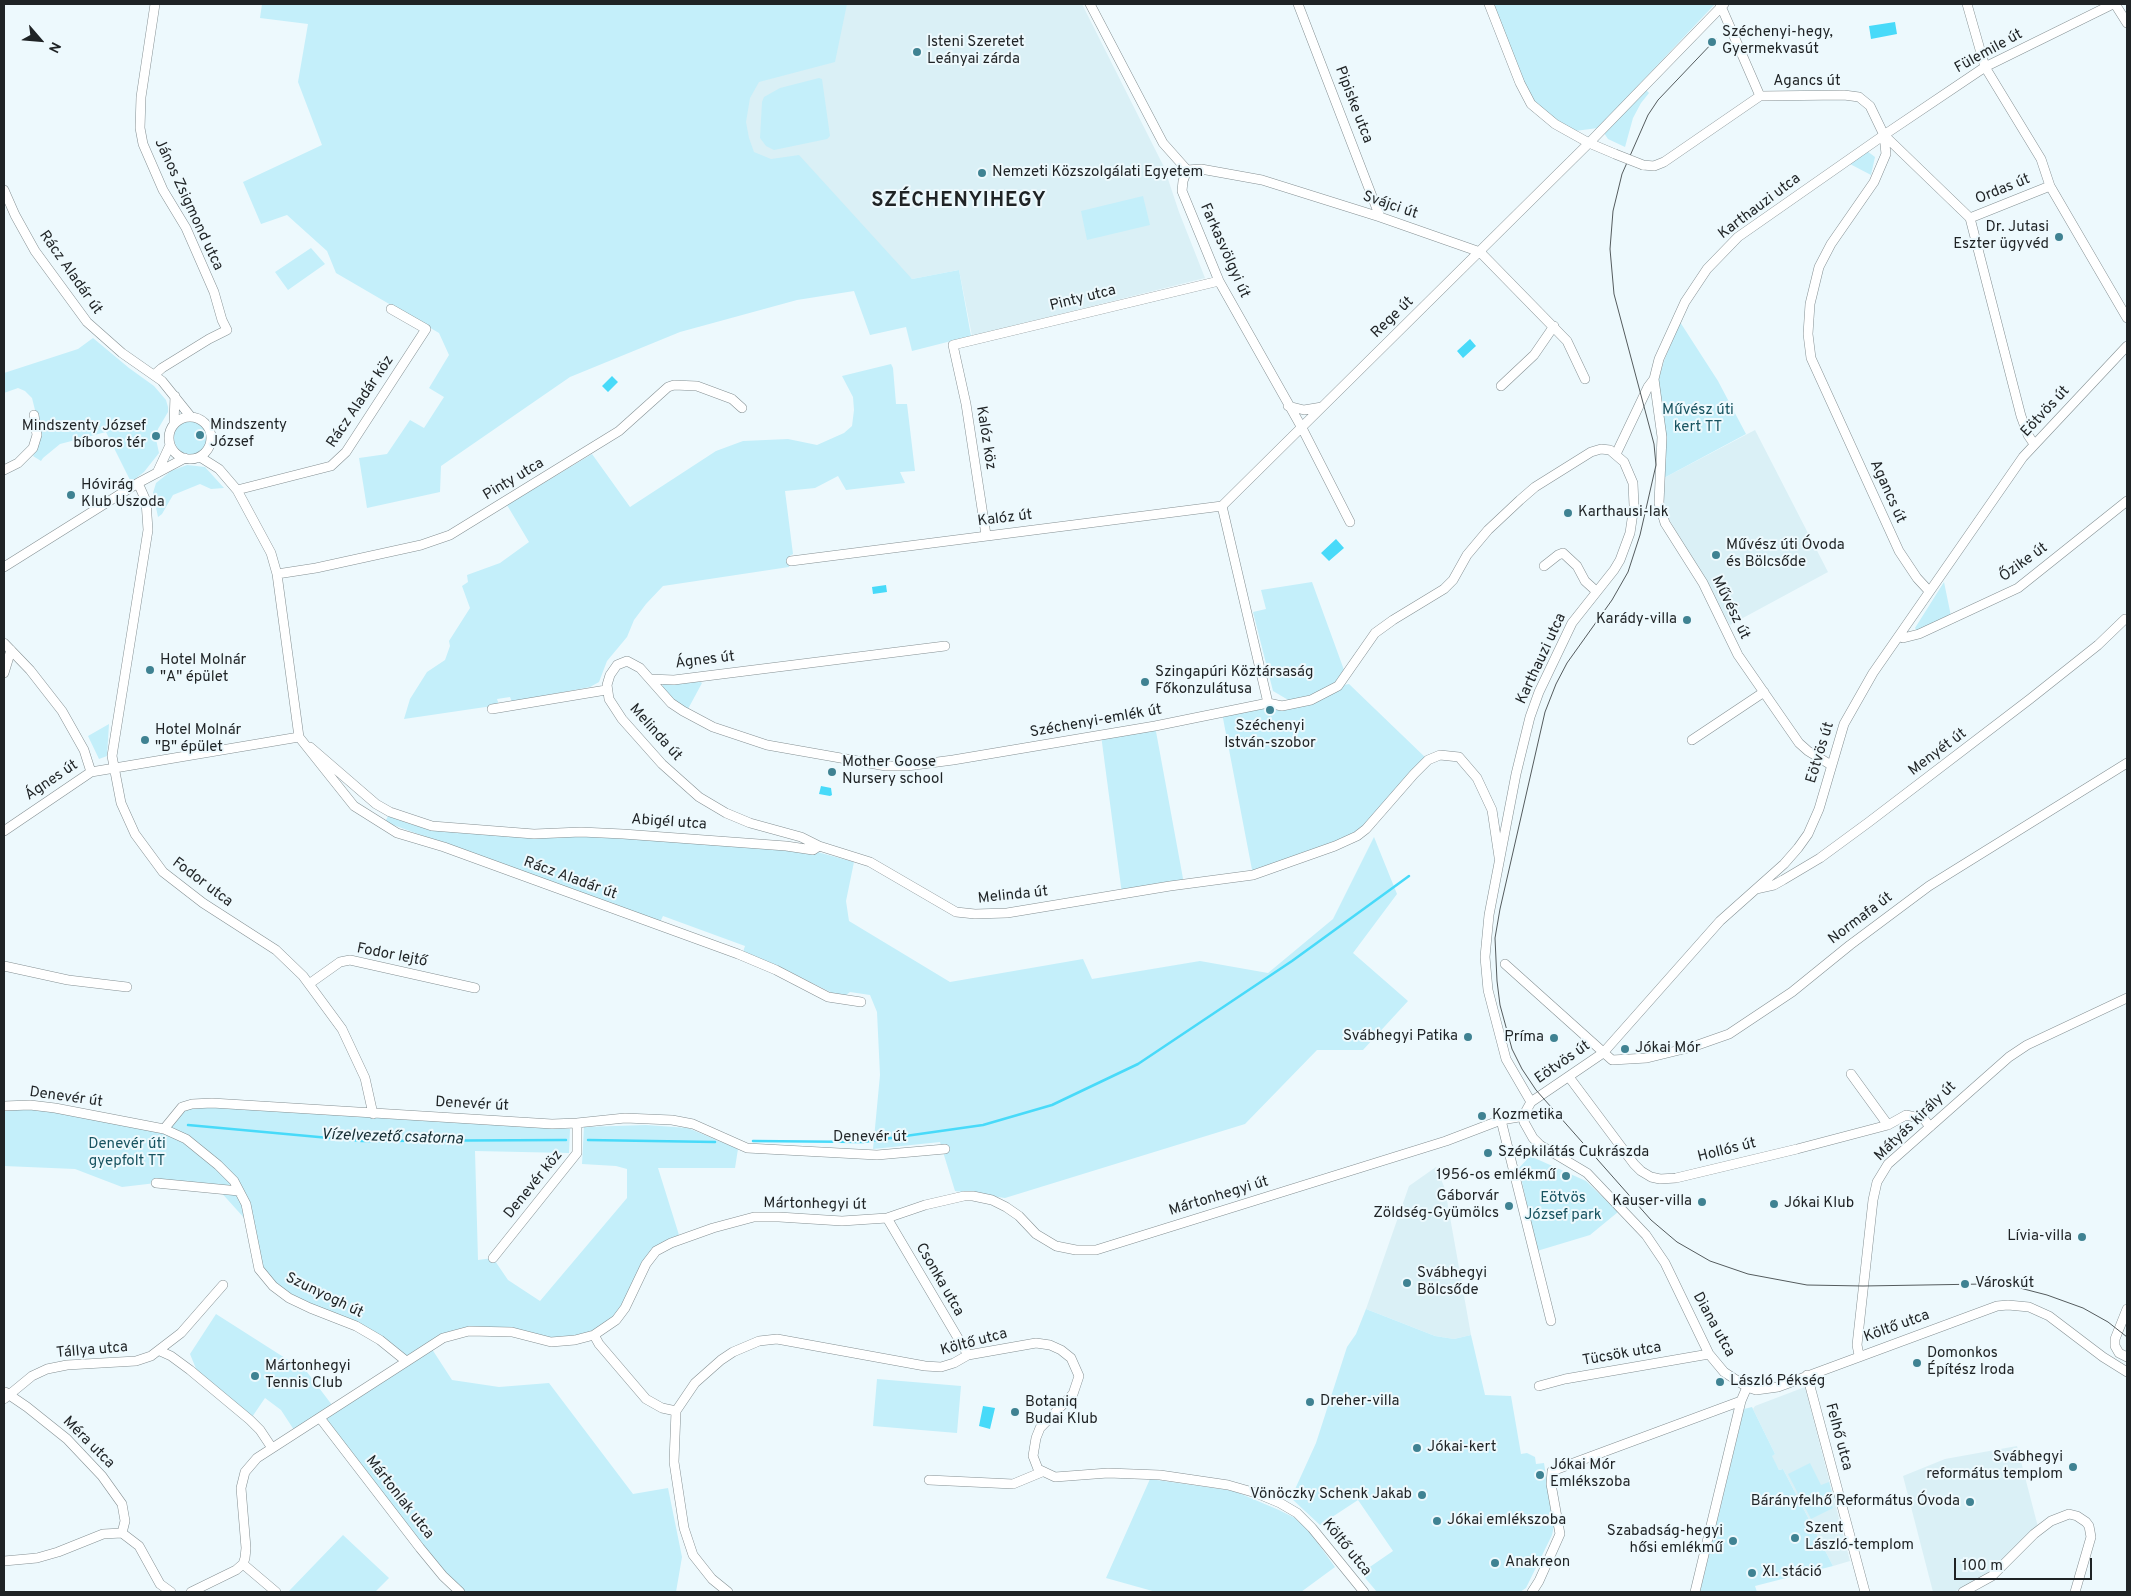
<!DOCTYPE html>
<html>
<head>
<meta charset="utf-8">
<style>
  body { margin:0 }
  #map { position:relative; width:2131px; height:1596px; overflow:hidden; background:#edf9fd; font-family:Overpass,sans-serif }
  canvas { display:block }
  .frame { position:absolute; inset:0; border:5px solid #1f2325; pointer-events:none }
  .north { position:absolute; left:15px; top:15px; width:50px; height:50px; -webkit-text-stroke:4px #edf9fd; paint-order:stroke; rotate:117deg; font-size:14px; font-weight:700; line-height:20px; text-align:center; color:#1f2325 }
  .north::after { content:''; display:block; margin:auto; width:18px; height:22px; background:#1f2325; clip-path:polygon(50% 0,100% 100%,50% 72%,0 100%) }
  .scale { position:absolute; left:1954px; top:1558px; width:138px; height:22px; box-sizing:border-box; border:2px solid #1f2325; border-top:0; padding-left:6px; font-size:15px; line-height:18px; white-space:nowrap; color:#1f2325; -webkit-text-stroke:4px #edf9fd; paint-order:stroke }
</style>
</head>
<body>
<div id="map">
<canvas width="2131" height="1596"></canvas>
<div class="frame"></div>
<div class="north">N</div>
<div class="scale">100 m</div>
</div>
<script>
const ctx = document.querySelector('canvas').getContext('2d');
ctx.lineJoin = 'round';
function paint(path, color) { ctx.fillStyle = color; ctx.fill(path, 'evenodd'); }
const toPath = rows => new Path2D(rows.map(r => 'M' + r).join(''));
function trace(path, color, width, dash) { ctx.strokeStyle = color; ctx.lineWidth = width; ctx.lineCap = dash ? 'butt' : 'round'; ctx.setLineDash(dash || []); ctx.stroke(path); }
function drawText(font, color, halo, rows, align = 'center') {
  ctx.font = font + ' Overpass,sans-serif'; ctx.lineWidth = 4; ctx.setLineDash([]); ctx.textBaseline = 'middle'; ctx.strokeStyle = halo; ctx.fillStyle = color; for (const [text, x, y, turn = 0] of rows) {
    ctx.save(); ctx.translate(x, y); ctx.rotate((+turn || 0) * Math.PI / 180); ctx.textAlign = isNaN(turn) ? turn : align; if (halo) ctx.strokeText(text, 0, 0); ctx.fillText(text, 0, 0); ctx.restore();
  }
}
paint(toPath([
  [800,4,1082,4,1164,167,1179,212,1205,278,972,336,959,270,912,279,717,149],
  [1755,430,1828,572,1730,625,1665,512,1662,479],
  [1436,1167,1445,1189,1471,1335,1454,1339,1435,1336,1366,1309,1409,1186],
  [1805,1387,1850,1561,1833,1566,1783,1469,1779,1470,1771,1456,1775,1454,1753,1409,1755,1406],
  [2017,1446,2038,1527,1987,1574,1954,1592,1933,1592,1903,1476,1945,1459]
]), '#daf0f6');
paint(toPath([
  [262,4,847,4,835,62,759,82,750,98,746,122,749,138,754,152,771,159,799,155,912,279,959,270,971,336,912,351,906,327,870,335,854,291,797,300,680,332,570,377,441,466,440,492,367,508,359,458,387,454,410,420,424,428,444,397,429,388,449,355,439,333,336,273,327,251,287,215,261,224,243,182,322,145,298,82,308,24,260,18],
  [1492,4,1715,4,1598,128,1575,131,1547,114,1530,98],
  [819,78,822,79,830,136,827,139,774,150,766,146,760,138,762,102,764,97,780,88],
  [1645,89,1649,93,1641,103,1633,118,1625,147,1608,139,1604,133],
  [1867,151,1875,157,1871,175,1850,164],
  [1143,196,1150,225,1087,240,1081,211],
  [311,248,325,264,288,290,275,272],
  [1680,322,1718,381,1746,434,1662,479,1658,382,1664,361],
  [93,338,129,368,154,386,166,400,168,407,168,412,158,429,156,439,159,453,144,472,131,482,106,432,60,444,43,458,41,461,33,456,37,449,39,426,32,398,25,391,18,388,4,393,4,373,78,349],
  [891,364,893,368,896,404,907,404,915,471,900,472,905,483,846,490,838,476,815,488,785,491,793,554,788,557,789,567,663,586,646,604,634,620,627,637,607,661,599,682,590,687,512,702,510,697,497,699,499,705,404,719,410,699,427,672,445,660,450,646,449,641,470,608,462,586,468,582,467,575,500,563,529,542,507,505,592,454,630,507,716,451,743,441,788,439,817,445,844,433,852,426,854,410,853,397,842,376],
  '174 438a17 17 0 1 1 34 0a17 17 0 1 1-34 0Z',
  [187,465,205,467,224,488,211,489,200,484,173,495,162,514,158,517,153,493,156,483,171,471],
  [1312,582,1344,670,1335,683,1309,697,1290,701,1273,691,1253,612,1266,609,1261,590],
  [1944,582,1951,616,1917,631,1915,628],
  [697,680,702,683,688,709,679,704,662,688,663,684],
  [1349,684,1428,760,1366,829,1253,875,1222,713,1291,705,1338,686],
  [109,724,107,756,99,759,88,736],
  [1155,726,1184,884,1122,894,1101,735],
  [388,816,414,825,459,833,511,834,540,838,585,835,810,850,854,862,846,901,849,921,950,982,1083,959,1092,979,1200,961,1268,973,1333,919,1374,837,1397,894,1353,953,1408,1001,1363,1050,1317,1050,1245,1124,1005,1198,955,1191,940,1142,873,1149,880,1075,877,1012,870,995,850,992,845,996,836,995,780,967,743,952,745,946,663,916,660,922,385,822],
  [192,1104,570,1129,569,1153,475,1151,478,1260,493,1258,508,1280,540,1301,627,1198,627,1169,616,1166,582,1164,584,1127,646,1125,688,1128,738,1149,735,1168,658,1168,679,1235,651,1249,646,1264,625,1308,594,1335,551,1342,512,1332,469,1331,430,1346,452,1380,499,1387,549,1383,633,1494,668,1488,682,1557,676,1592,460,1592,320,1418,406,1361,380,1340,289,1298,259,1269,255,1230,218,1189,156,1183,122,1187,75,1169,4,1166,4,1106,30,1105,164,1129],
  [1530,1156,1586,1181,1618,1212,1590,1235,1537,1251,1519,1168],
  [1366,1309,1435,1336,1454,1339,1471,1335,1485,1395,1511,1396,1521,1454,1527,1453,1535,1457,1536,1464,1544,1463,1554,1526,1552,1535,1526,1588,1520,1592,1377,1592,1361,1573,1393,1551,1358,1500,1320,1525,1291,1498,1316,1443,1347,1347,1356,1334],
  [216,1314,307,1372,332,1405,294,1430,281,1410,265,1398,250,1420,201,1381,190,1354],
  [877,1379,961,1386,957,1433,873,1426],
  [1752,1407,1775,1454,1772,1456,1779,1470,1783,1469,1833,1566,1755,1586,1757,1592,1700,1592,1744,1409],
  [1810,1463,1821,1485,1829,1482,1833,1497,1829,1500,1833,1508,1811,1519,1788,1474],
  [1150,1479,1234,1491,1279,1510,1295,1518,1309,1531,1335,1567,1301,1592,1156,1592,1106,1578],
  [343,1535,389,1578,375,1592,290,1592,289,1591]
]), '#c4effa');
paint(toPath([
  [1895,22,1897,34,1871,39,1869,26],
  [1470,339,1476,346,1463,358,1457,351],
  [612,376,618,382,608,392,602,386],
  [1336,539,1344,548,1329,561,1321,553],
  [886,585,887,592,873,594,872,587],
  [821,786,831,788,832,795,830,796,819,794],
  [983,1406,995,1408,990,1429,979,1426]
]), '#48daf9');
trace(toPath([
  [188,1125,362,1141,566,1140],
  [588,1140,715,1142],
  [753,1141,863,1142,983,1125,1052,1105,1138,1064,1292,961,1409,876]
]), '#48daf9', 2.5);
const minor = toPath([
  [1090,4,1163,143,1187,170],
  [1298,4,1380,217],
  [1489,4,1520,83,1531,104,1555,124,1589,143,1615,154],
  [1720,4,1760,96],
  [1967,4,1985,67,2041,159,2050,186,2127,318],
  [2115,4,2127,23],
  [1884,135,1970,218],
  [1643,165,1654,166,1664,162,1760,96,1844,95,1859,97,1870,106,1884,135,1886,154,1874,182,1831,244,1819,267,1810,304,1808,334,1811,358,1899,551,1917,578,1929,591],
  [1187,170,1201,169,1262,180,1380,217,1480,252,1567,341,1585,379],
  [1187,170,1183,181,1182,191,1219,281,1302,428,1350,522],
  [4,190,15,215,35,251,87,322,122,353,162,381,191,417],
  [1970,218,2021,416,2028,435,2034,444],
  [1970,218,2050,186],
  [2127,346,2023,457,1873,673,1844,724,1819,809,1808,834,1798,848,1784,864,1720,921,1603,1053,1531,1102,1526,1111,1524,1122,1533,1138,1540,1145,1587,1173,1646,1235,1665,1263,1709,1354,1724,1372,1747,1387,1756,1390,1778,1387,1997,1306,2008,1305,2029,1307,2049,1316,2103,1357,2127,1372],
  [154,375,162,368,209,339,227,330,222,320,214,292,186,228,163,190,143,144,140,128,141,97,155,4],
  [1654,379,1662,437,1659,503,1665,523,1703,583,1738,655,1799,743,1808,751,1831,765],
  [1501,386,1534,355,1554,326],
  [1288,406,1304,410,1322,407],
  '169 438a21 21 0 1 1 42 0a21 21 0 1 1-42 0Z',
  [174,423,175,396],
  [1616,454,1648,387,1654,379,1659,359,1685,302,1707,269,1738,237,1884,135,1985,67,2113,4],
  [200,457,219,469,237,490,271,553,277,574,299,737,354,806,397,833,444,847,738,954,776,970,828,997,861,1002],
  [4,470,18,463,33,448,37,435,34,415],
  [157,473,170,445],
  [138,483,146,501,148,530,112,756,121,803,135,834,163,872,203,903,276,950,303,976,342,1029,365,1078,373,1114],
  [237,490,331,466,346,452,426,329,391,309],
  [1222,506,1589,143,1724,4],
  [1222,506,1268,703],
  [986,535,966,404,953,345,1219,281],
  [791,561,1222,506],
  [1544,566,1558,555,1563,553,1577,566,1585,581,1596,591],
  [4,567,138,483,185,458],
  [277,574,316,568,421,545,450,535,619,431,668,387,674,385,697,386,732,399,742,408],
  [1899,636,1903,638,1919,634,2018,588,2127,501],
  [4,643,30,670,62,711,84,750,91,772],
  [4,673,11,650],
  [650,679,674,680,945,646],
  [492,709,606,690],
  [1692,740,1764,692],
  [310,747,376,804,390,812,432,826,534,834,581,832,623,834,786,846,813,850,819,846],
  [4,831,91,772,299,737],
  [1499,857,1492,810,1477,778,1459,757,1440,755,1428,760,1414,774,1366,829,1357,836,1335,846,1253,875,1170,886,1007,913,975,914,956,912,870,862,819,846,801,837,750,823,726,813,699,797,662,764,622,719,609,699,607,685,610,675,617,665,627,661,640,668,671,703,683,711,713,727,767,745,886,766,907,766,953,760,1155,726,1268,703,1282,706,1311,700,1338,686,1375,633,1393,620,1444,589,1453,580,1467,555,1488,530,1520,500,1535,487,1591,452,1601,449,1610,450,1624,462,1633,483,1634,506,1630,533,1620,560,1614,570,1572,623,1539,692,1530,717,1516,774,1489,915,1485,957,1488,990,1506,1059,1531,1102],
  [1756,889,1774,885,1783,880,1820,858,1869,822,2030,699,2098,645,2125,619],
  [1505,964,1612,1060,1647,1058,1692,1047,1729,1034,1792,992,1850,945,1929,886,2127,763],
  [4,966,68,980,127,987],
  [309,984,340,962,350,960,475,988],
  [1851,1074,1888,1125],
  [1569,1077,1634,1164,1641,1171,1651,1177,1660,1179,1676,1178,1797,1149,1888,1125,1906,1115,1924,1119,1930,1127],
  [4,1106,30,1105,55,1108,164,1129,186,1139,218,1165,234,1181,246,1204,259,1269,273,1286,289,1298,310,1308,356,1326,380,1340,406,1361],
  [1501,1120,1551,1321],
  [164,1129,182,1107,192,1104,212,1103,552,1124,577,1123,625,1118,672,1120,693,1124,747,1148,877,1155,945,1149],
  [156,1183,239,1191],
  [887,1218,968,1355],
  [493,1258,577,1153,577,1123],
  [2127,1309,2115,1339,2115,1346,2119,1353,2127,1357],
  [594,1335,599,1344,646,1399,662,1408,676,1411],
  [160,1351,171,1356,190,1370,250,1420,260,1430,272,1448],
  [1859,1355,1857,1345,1873,1200,1877,1182,1888,1164,2009,1057,2027,1045,2127,998],
  [1807,1375,1865,1592],
  [1539,1386,1565,1379,1709,1354],
  [5,1392,27,1407,67,1439,102,1476,122,1504,125,1521,122,1533],
  [4,1399,32,1376,47,1369,67,1365,136,1361,151,1356,181,1333,223,1285],
  [320,1418,420,1548,443,1576,460,1592],
  [929,1480,1013,1484,1042,1472],
  [4,1561,37,1558,58,1552,103,1534,122,1533,139,1546,160,1584,171,1592],
  [243,1564,276,1592],
  [191,1592,236,1570,243,1564,245,1558,246,1548,241,1488,245,1472,257,1458,443,1338,469,1331,512,1332,551,1342,575,1340,594,1335,616,1320,625,1308,646,1264,656,1251,671,1243,713,1228,754,1217,779,1217,842,1221,887,1218,925,1205,964,1196,973,1196,992,1200,1006,1207,1019,1216,1036,1234,1056,1246,1076,1250,1096,1250,1446,1141,1501,1120,1525,1116],
  [728,1592,712,1579,693,1555,684,1528,674,1462,676,1411,695,1383,721,1360,733,1352,759,1341,777,1339,925,1366,941,1367,954,1363,968,1355,1036,1343,1050,1345,1061,1350,1071,1358,1079,1376,1073,1394,1040,1428,1036,1438,1033,1456,1038,1469,1055,1477,1108,1473,1160,1475,1228,1485,1256,1493,1280,1503,1297,1513,1312,1528,1364,1592],
  [1532,1592,1539,1581,1560,1534,1551,1484,1552,1471,1741,1401],
  [1695,1592,1741,1401,1747,1387],
  [1963,1592,1992,1576,2034,1534,2051,1521,2069,1514,2077,1516,2086,1522,2089,1526,2091,1537,2075,1592]
]);
trace(minor, '#859093', 10);
trace(minor, '#fff', 9);
trace(toPath([
  [1716,39,1658,100,1648,115,1622,174,1613,211,1610,249,1614,294,1654,444,1656,465,1640,535,1628,572,1612,600,1567,663,1556,684,1545,712,1500,909,1495,938,1497,981,1500,1005,1512,1049,1522,1069,1536,1090,1651,1220,1677,1242,1710,1261,1748,1274,1807,1285,1863,1286,1984,1284,2016,1287,2047,1295,2083,1308,2108,1322,2127,1337]
]), '#545b5d', 1);
const minorBridge = toPath([
  [1615,154,1643,165]
]);
trace(minorBridge, '#859093', 10, []);
trace(minorBridge, '#fff', 9);
for (const [x, y, r, color] of [
  [1712,42,5,"#3f8292"],
  [917,52,5,"#3f8292"],
  [982,173,5,"#3f8292"],
  [2059,237,5,"#3f8292"],
  [200,435,5,"#3f8292"],
  [156,436,5,"#3f8292"],
  [71,495,5,"#3f8292"],
  [1568,513,5,"#3f8292"],
  [1716,555,5,"#3f8292"],
  [1687,620,5,"#3f8292"],
  [150,670,5,"#3f8292"],
  [1145,682,5,"#3f8292"],
  [1270,710,5,"#3f8292"],
  [145,740,5,"#3f8292"],
  [832,772,5,"#3f8292"],
  [1468,1037,5,"#3f8292"],
  [1554,1038,5,"#3f8292"],
  [1625,1049,5,"#3f8292"],
  [1482,1116,5,"#3f8292"],
  [1488,1153,5,"#3f8292"],
  [1566,1176,5,"#3f8292"],
  [1702,1202,5,"#3f8292"],
  [1774,1204,5,"#3f8292"],
  [1509,1206,5,"#3f8292"],
  [2082,1237,5,"#3f8292"],
  [1407,1283,5,"#3f8292"],
  [1965,1284,5,"#3f8292"],
  [1917,1363,5,"#3f8292"],
  [255,1376,5,"#3f8292"],
  [1720,1382,5,"#3f8292"],
  [1310,1402,5,"#3f8292"],
  [1015,1412,5,"#3f8292"],
  [1417,1448,5,"#3f8292"],
  [2073,1467,5,"#3f8292"],
  [1540,1475,5,"#3f8292"],
  [1422,1495,5,"#3f8292"],
  [1970,1502,5,"#3f8292"],
  [1437,1521,5,"#3f8292"],
  [1795,1538,5,"#3f8292"],
  [1733,1541,5,"#3f8292"],
  [1495,1563,5,"#3f8292"],
  [1752,1573,5,"#3f8292"]
]) { const dot = new Path2D(); dot.arc(x, y, r, 0, 2 * Math.PI); ctx.fillStyle = color; ctx.fill(dot); trace(dot, '#edf9fd', 2); }
drawText('15px', '#1f2325', '#edf9fd', [
  ["Széchenyi-hegy,",1722,33],
  ["Gyermekvasút",1722,50],
  ["Isteni Szeretet",927,43],
  ["Leányai zárda",927,60],
  ["Nemzeti Közszolgálati Egyetem",992,173],
  ["Dr. Jutasi",2049,228,"right"],
  ["Eszter ügyvéd",2049,245,"right"],
  ["Mindszenty",210,426],
  ["József",210,443],
  ["Mindszenty József",146,427,"right"],
  ["bíboros tér",146,444,"right"],
  ["Hóvirág",81,486],
  ["Klub Uszoda",81,503],
  ["Karthausi-lak",1578,513],
  ["Művész úti Óvoda",1726,546],
  ["és Bölcsőde",1726,563],
  ["Karády-villa",1677,620,"right"],
  ["Hotel Molnár",160,661],
  ["\"A\" épület",160,678],
  ["Szingapúri Köztársaság",1155,673],
  ["Főkonzulátusa",1155,690],
  ["Széchenyi",1270,727,"center"],
  ["István-szobor",1270,744,"center"],
  ["Hotel Molnár",155,731],
  ["\"B\" épület",155,748],
  ["Mother Goose",842,763],
  ["Nursery school",842,780],
  ["Svábhegyi Patika",1458,1037,"right"],
  ["Príma",1544,1038,"right"],
  ["Jókai Mór",1635,1049],
  ["Kozmetika",1492,1116],
  ["Szépkilátás Cukrászda",1498,1153],
  ["1956-os emlékmű",1556,1176,"right"],
  ["Gáborvár",1499,1197,"right"],
  ["Zöldség-Gyümölcs",1499,1214,"right"],
  ["Kauser-villa",1692,1202,"right"],
  ["Jókai Klub",1784,1204],
  ["Lívia-villa",2072,1237,"right"],
  ["Svábhegyi",1417,1274],
  ["Bölcsőde",1417,1291],
  ["Városkút",1975,1284],
  ["Domonkos",1927,1354],
  ["Építész Iroda",1927,1371],
  ["Mártonhegyi",265,1367],
  ["Tennis Club",265,1384],
  ["László Pékség",1730,1382],
  ["Dreher-villa",1320,1402],
  ["Botaniq",1025,1403],
  ["Budai Klub",1025,1420],
  ["Jókai-kert",1427,1448],
  ["Svábhegyi",2063,1458,"right"],
  ["református templom",2063,1475,"right"],
  ["Jókai Mór",1550,1466],
  ["Emlékszoba",1550,1483],
  ["Vönöczky Schenk Jakab",1412,1495,"right"],
  ["Bárányfelhő Református Óvoda",1960,1502,"right"],
  ["Jókai emlékszoba",1447,1521],
  ["Szent",1805,1529],
  ["László-templom",1805,1546],
  ["Szabadság-hegyi",1723,1532,"right"],
  ["hősi emlékmű",1723,1549,"right"],
  ["Anakreon",1505,1563],
  ["XI. stáció",1762,1573]
], 'left');
drawText('15px', '#1f2325', '#edf9fd', [
  ["Fülemile út",1989,52,-29],
  ["Agancs út",1807,82],
  ["Pipiske utca",1353,105,69],
  ["Ordas út",2003,190,-22],
  ["János Zsigmond utca",188,205,65],
  ["Svájci út",1390,206,19],
  ["Karthauzi utca",1760,207,-37],
  ["Farkasvölgyi út",1224,251,66],
  ["Rácz Aladár út",70,273,55],
  ["Pinty utca",1083,299,-14],
  ["Rege út",1393,318,-44],
  ["Rácz Aladár köz",361,402,-56],
  ["Eötvös út",2046,412,-47],
  ["Kalóz köz",985,438,81],
  ["Pinty utca",514,480,-31],
  ["Agancs út",1887,492,66],
  ["Kalóz út",1005,519,-7],
  ["Őzike út",2024,563,-36],
  ["Művész út",1730,608,64],
  ["Karthauzi utca",1542,659,-65],
  ["Ágnes út",705,661,-7],
  ["Széchenyi-emlék út",1096,722,-10],
  ["Melinda út",655,733,48],
  ["Eötvös út",1821,753,-73],
  ["Menyét út",1938,753,-37],
  ["Ágnes út",52,781,-34],
  ["Abigél utca",669,823,4],
  ["Rácz Aladár út",570,879,20],
  ["Fodor utca",202,883,37],
  ["Melinda út",1013,896,-6],
  ["Normafa út",1861,919,-37],
  ["Fodor lejtő",392,956,11],
  ["Eötvös út",1563,1063,-35],
  ["Denevér út",66,1098,8],
  ["Denevér út",472,1105,3],
  ["Mátyás király út",1916,1122,-44],
  ["Denevér út",870,1138],
  ["Hollós út",1727,1151,-14],
  ["Denevér köz",534,1185,-51],
  ["Mártonhegyi út",1219,1197,-17],
  ["Mártonhegyi út",815,1205,1],
  ["Csonka utca",939,1280,60],
  ["Szunyogh út",324,1296,26],
  ["Diana utca",1713,1325,61],
  ["Költő utca",1897,1327,-20],
  ["Költő utca",974,1343,-15],
  ["Tállya utca",92,1351,-5],
  ["Tücsök utca",1622,1355,-10],
  ["Felhő utca",1838,1437,75],
  ["Méra utca",88,1443,45],
  ["Mártonlak utca",399,1498,52],
  ["Költő utca",1346,1548,51]
]);
drawText('15px', '#175360', '#edf9fd', [
  ["Művész úti",1698,411],
  ["kert TT",1698,428],
  ["Denevér úti",127,1145],
  ["gyepfolt TT",127,1162],
  ["Eötvös",1563,1199],
  ["József park",1563,1216]
]);
drawText('italic 16px', '#152d33', '#edf9fd', [
  ["Vízelvezető csatorna",392,1138,2]
]);
ctx.letterSpacing = '1px';
drawText('bold 20px', '#1f2325', '#edf9fd', [
  ["SZÉCHENYIHEGY",959,202]
]);
ctx.letterSpacing = '0px';
</script>
</body>
</html>
